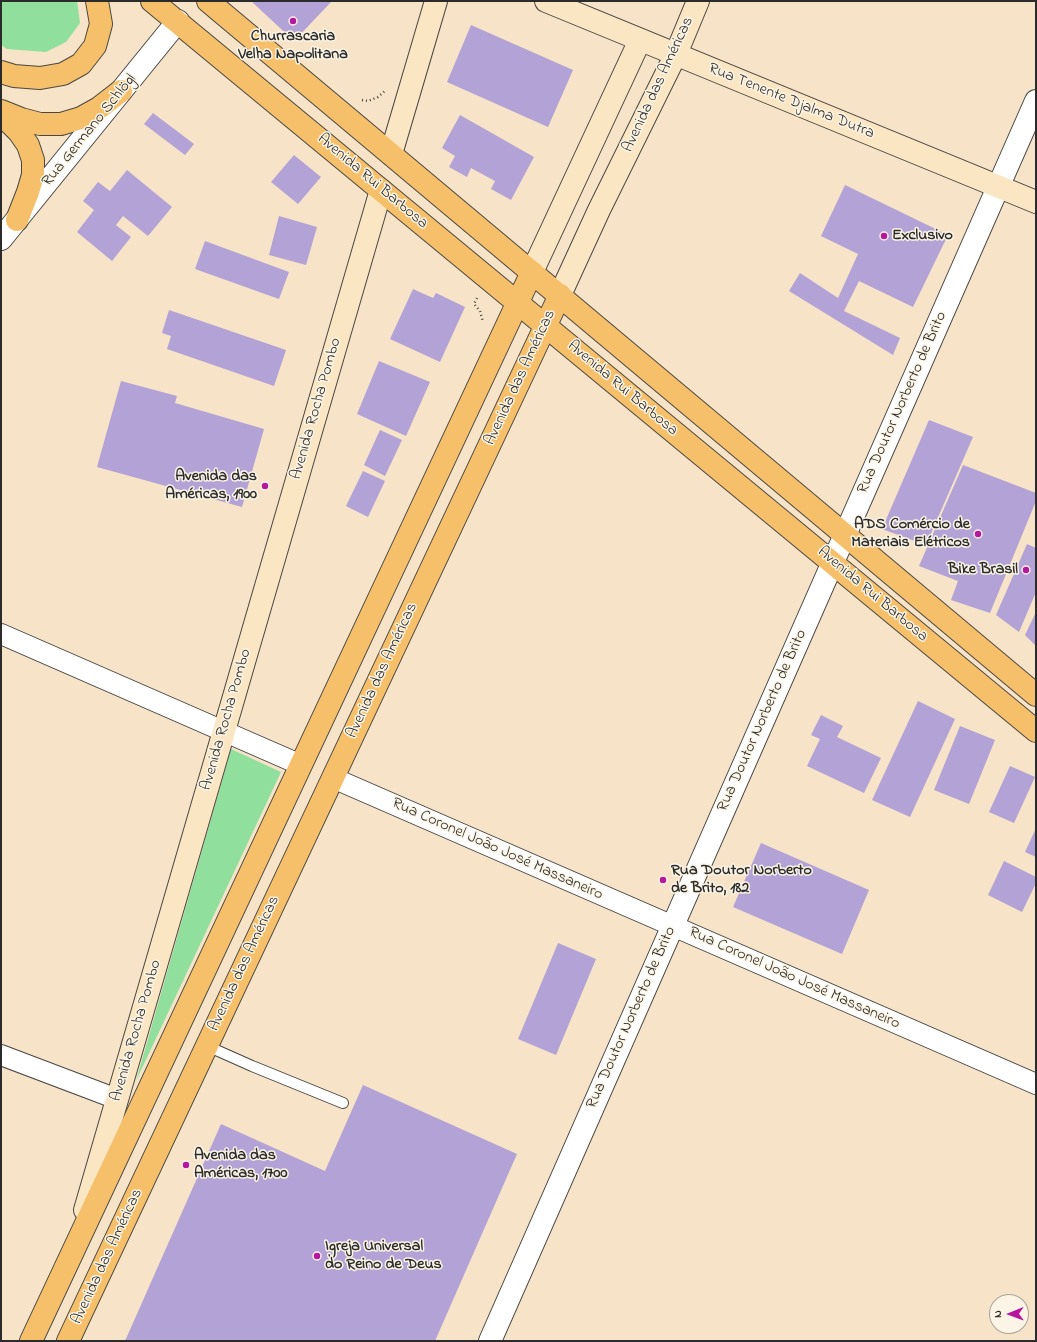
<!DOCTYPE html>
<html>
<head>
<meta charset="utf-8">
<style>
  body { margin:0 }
  #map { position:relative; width:1037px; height:1342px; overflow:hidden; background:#f6e3c8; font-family:"Indie Flower",sans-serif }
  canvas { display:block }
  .frame { position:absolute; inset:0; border:2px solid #2b2b2b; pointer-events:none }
  .north { position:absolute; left:989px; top:1294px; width:40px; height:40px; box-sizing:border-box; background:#fcf5e5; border:1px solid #a8a49b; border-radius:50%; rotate:269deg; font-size:11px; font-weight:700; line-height:16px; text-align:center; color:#2b2b2b }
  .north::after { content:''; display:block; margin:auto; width:14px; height:18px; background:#b5179e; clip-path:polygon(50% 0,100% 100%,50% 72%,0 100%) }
</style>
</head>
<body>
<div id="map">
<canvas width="1037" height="1342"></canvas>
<div class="frame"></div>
<div class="north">N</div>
</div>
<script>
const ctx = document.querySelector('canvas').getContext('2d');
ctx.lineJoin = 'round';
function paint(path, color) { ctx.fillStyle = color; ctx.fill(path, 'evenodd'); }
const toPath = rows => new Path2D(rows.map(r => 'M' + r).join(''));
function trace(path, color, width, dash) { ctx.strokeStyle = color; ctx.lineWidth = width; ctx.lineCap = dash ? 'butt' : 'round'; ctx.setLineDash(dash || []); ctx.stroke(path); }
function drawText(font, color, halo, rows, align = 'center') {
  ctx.font = font + ' "Indie Flower",sans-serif'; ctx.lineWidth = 3; ctx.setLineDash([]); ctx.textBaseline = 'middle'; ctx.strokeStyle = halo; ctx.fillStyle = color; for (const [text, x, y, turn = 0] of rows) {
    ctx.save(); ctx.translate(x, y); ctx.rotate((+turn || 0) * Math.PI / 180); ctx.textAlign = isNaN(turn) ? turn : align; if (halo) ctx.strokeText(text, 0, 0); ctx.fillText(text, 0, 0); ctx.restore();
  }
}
paint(toPath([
  [1,1,77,1,80,23,66,42,46,52,7,49,1,45],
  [231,749,281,772,136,1081]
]), '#90df9d');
paint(toPath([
  [251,1,332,1,294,41],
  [471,25,573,70,548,127,447,82],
  [153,113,194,144,185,155,144,124],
  [460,115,534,157,511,200,491,189,495,181,471,168,467,177,449,167,455,156,442,148],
  [294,155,321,177,298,204,271,182],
  [127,170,172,207,148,236,123,216,116,225,131,237,112,261,77,232,94,210,83,201,98,182,110,191],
  [845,185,948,235,913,307,859,281,844,311,900,338,893,355,789,291,800,273,838,298,858,254,821,236],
  [279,216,317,227,306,265,269,255],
  [205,241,289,272,279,299,195,269],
  [413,289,433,298,436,293,465,307,440,362,390,339],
  [169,310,286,350,274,386,167,349,171,336,162,333],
  [379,361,430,382,406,436,357,414],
  [121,381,177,396,175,403,264,429,242,507,97,467],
  [929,420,973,437,926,545,882,529],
  [380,430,402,440,385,476,364,465],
  [963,465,1036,493,1036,501,990,613,951,600,958,581,919,566],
  [363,471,385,481,368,517,346,506],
  [1027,544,1036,548,1036,592,1019,632,996,615],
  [1036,612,1036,646,1025,635],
  [918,701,955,719,910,817,872,800],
  [821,715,843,726,837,737,881,758,864,793,807,766,820,739,811,735],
  [960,726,995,740,969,804,934,790],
  [1010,766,1035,777,1014,823,989,812],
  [1036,828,1036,857,1025,852],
  [761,843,869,890,842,954,733,907],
  [1004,861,1036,877,1036,883,1022,912,988,895],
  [558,943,596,959,556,1055,518,1039],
  [363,1085,517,1154,435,1341,125,1341,221,1124,325,1171]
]), '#b2a2d6');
const service = toPath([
  [207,1046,252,1066,343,1103]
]);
const minor = toPath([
  [1,634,301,765],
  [333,778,1036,1084],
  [1,1055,117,1099]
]);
const tertiary = toPath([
  [1,239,178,21],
  [490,1341,1036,101]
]);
const secondary = toPath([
  [546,1,1036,202],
  [391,154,436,1],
  [532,272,640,40],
  [560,295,599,210,676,54,698,1],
  [85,1210,381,190]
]);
const primary = toPath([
  [152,1,1036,731],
  [208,1,1036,695],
  [31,1341,532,272],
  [68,1341,560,295]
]);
const trunk = toPath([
  [1,72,14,76,40,78,63,74,81,64,95,46,101,24,97,1],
  [1,111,21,119,40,124,61,124,81,118,99,108,121,91],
  [1,114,19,132,28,145,33,160,33,175,28,192,17,220]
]);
trace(service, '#494743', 12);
trace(minor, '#494743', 22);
trace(tertiary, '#494743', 24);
trace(secondary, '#494743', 24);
trace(primary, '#494743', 24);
trace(trunk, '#494743', 24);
trace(toPath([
  [362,100,368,101,378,97,386,90],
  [477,298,474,304,480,311,483,322]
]), '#494743', 2.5, [1, 3]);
trace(service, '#fff', 10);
trace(minor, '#fff', 20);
trace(tertiary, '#fff', 22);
trace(secondary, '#fbe6c4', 22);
trace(primary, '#f6c06b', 22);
trace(trunk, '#f6c06b', 22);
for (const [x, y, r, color] of [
  [293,21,4,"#b5179e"],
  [884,236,4,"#b5179e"],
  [265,486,4,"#b5179e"],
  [978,534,4,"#b5179e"],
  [1026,570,4,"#b5179e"],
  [663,880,4,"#b5179e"],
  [186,1165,4,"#b5179e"],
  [317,1256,4,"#b5179e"]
]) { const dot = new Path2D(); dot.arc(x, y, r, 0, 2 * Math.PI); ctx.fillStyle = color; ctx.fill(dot); trace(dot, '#fcf5e5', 1.5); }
drawText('bold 16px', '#2b2b2b', '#fcf5e5', [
  ["Churrascaria",293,37,"center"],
  ["Velha Napolitana",293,55,"center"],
  ["Exclusivo",892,236],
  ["Avenida das",257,477,"right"],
  ["Américas, 1900",257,495,"right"],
  ["ADS Comércio de",970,525,"right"],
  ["Materiais Elétricos",970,543,"right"],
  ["Bike Brasil",1018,570,"right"],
  ["Rua Doutor Norberto",671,871],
  ["de Brito, 182",671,889],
  ["Avenida das",194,1156],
  ["Américas, 1700",194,1174],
  ["Igreja Universal",325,1247],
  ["do Reino de Deus",325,1265]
], 'left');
drawText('16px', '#2b2b2b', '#fcf5e5', [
  ["Avenida das Américas",659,85,-65],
  ["Rua Tenente Djalma Dutra",791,102,22],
  ["Rua Germano Schlögl",90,131,-51],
  ["Avenida Rui Barbosa",372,182,40],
  ["Avenida das Américas",521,378,-65],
  ["Avenida Rui Barbosa",622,389,40],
  ["Rua Doutor Norberto de Brito",903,403,-66],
  ["Avenida Rocha Pombo",317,409,-74],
  ["Avenida Rui Barbosa",872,595,40],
  ["Avenida das Américas",383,671,-65],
  ["Avenida Rocha Pombo",227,720,-74],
  ["Rua Doutor Norberto de Brito",763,721,-66],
  ["Rua Coronel João José Massaneiro",497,850,24],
  ["Avenida das Américas",245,964,-65],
  ["Rua Coronel João José Massaneiro",794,979,24],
  ["Rua Doutor Norberto de Brito",632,1018,-66],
  ["Avenida Rocha Pombo",137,1031,-74],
  ["Avenida das Américas",108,1257,-65]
]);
</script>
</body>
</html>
